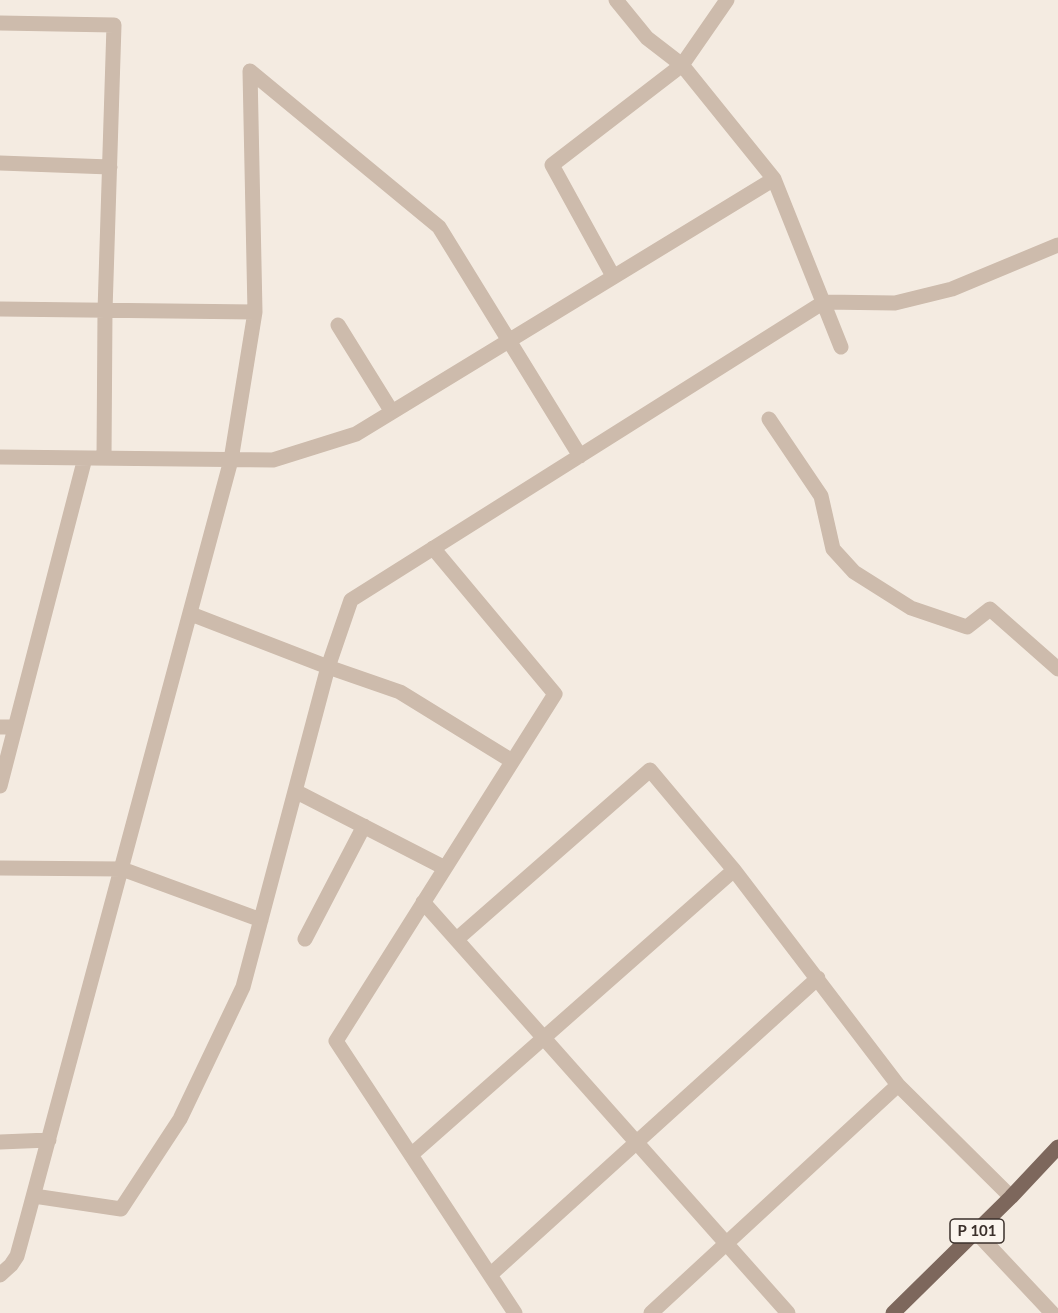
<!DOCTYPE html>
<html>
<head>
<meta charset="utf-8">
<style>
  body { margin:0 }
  canvas { display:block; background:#f4ebe1 }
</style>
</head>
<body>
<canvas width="1058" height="1313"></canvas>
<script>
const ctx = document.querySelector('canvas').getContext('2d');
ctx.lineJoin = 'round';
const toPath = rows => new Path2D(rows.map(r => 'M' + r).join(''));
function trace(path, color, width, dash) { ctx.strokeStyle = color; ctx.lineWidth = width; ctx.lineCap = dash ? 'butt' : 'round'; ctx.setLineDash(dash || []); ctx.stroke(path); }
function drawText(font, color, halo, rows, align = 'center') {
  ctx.font = font + ' Lato,sans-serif'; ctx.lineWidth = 4.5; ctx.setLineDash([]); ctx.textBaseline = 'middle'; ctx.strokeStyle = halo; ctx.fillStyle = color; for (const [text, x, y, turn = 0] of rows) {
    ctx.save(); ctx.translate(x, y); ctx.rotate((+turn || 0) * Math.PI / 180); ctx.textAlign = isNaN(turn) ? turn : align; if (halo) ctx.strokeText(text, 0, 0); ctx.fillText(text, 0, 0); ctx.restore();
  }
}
trace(toPath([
  [616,0,647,38,682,65,774,179,841,347],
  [0,23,114,25,105,311,104,458],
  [250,71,439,227,580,456],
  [0,163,110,167],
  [613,276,552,165,682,65,727,0],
  [0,309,255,312],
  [338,325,392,412],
  [769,419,821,496,833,549,854,572,911,608,967,627,990,609,1058,669],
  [0,457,273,460,356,434,774,179],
  [433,548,555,694,336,1041,515,1313],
  [191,614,328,667,400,692,512,761],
  [0,727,15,727],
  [0,786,85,458],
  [295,791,445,868],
  [0,868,122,869,261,920],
  [423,902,788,1313],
  [305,939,364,826],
  [457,939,650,770,734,870,898,1085,1011,1197],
  [0,1142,49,1140],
  [411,1155,734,870],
  [34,1196,121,1209,180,1119,243,987,328,667,351,600,824,302,895,303,952,289,1058,245],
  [976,1232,1052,1313],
  [0,1275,11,1265,17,1256,26,1223,231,460,255,312,250,71],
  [490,1275,818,978],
  [651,1313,898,1085]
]), '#cdbbac', 15);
trace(toPath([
  [893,1313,1011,1197,1058,1147]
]), '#7d675c', 15);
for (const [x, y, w] of [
  [977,1231,54]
]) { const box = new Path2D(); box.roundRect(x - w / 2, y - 12, w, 24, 4.5); ctx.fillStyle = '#fbf5ee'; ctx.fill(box); trace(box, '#3b302b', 1.5); }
drawText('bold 15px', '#3b302b', null, [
  ["P 101",977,1231]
]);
</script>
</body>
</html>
